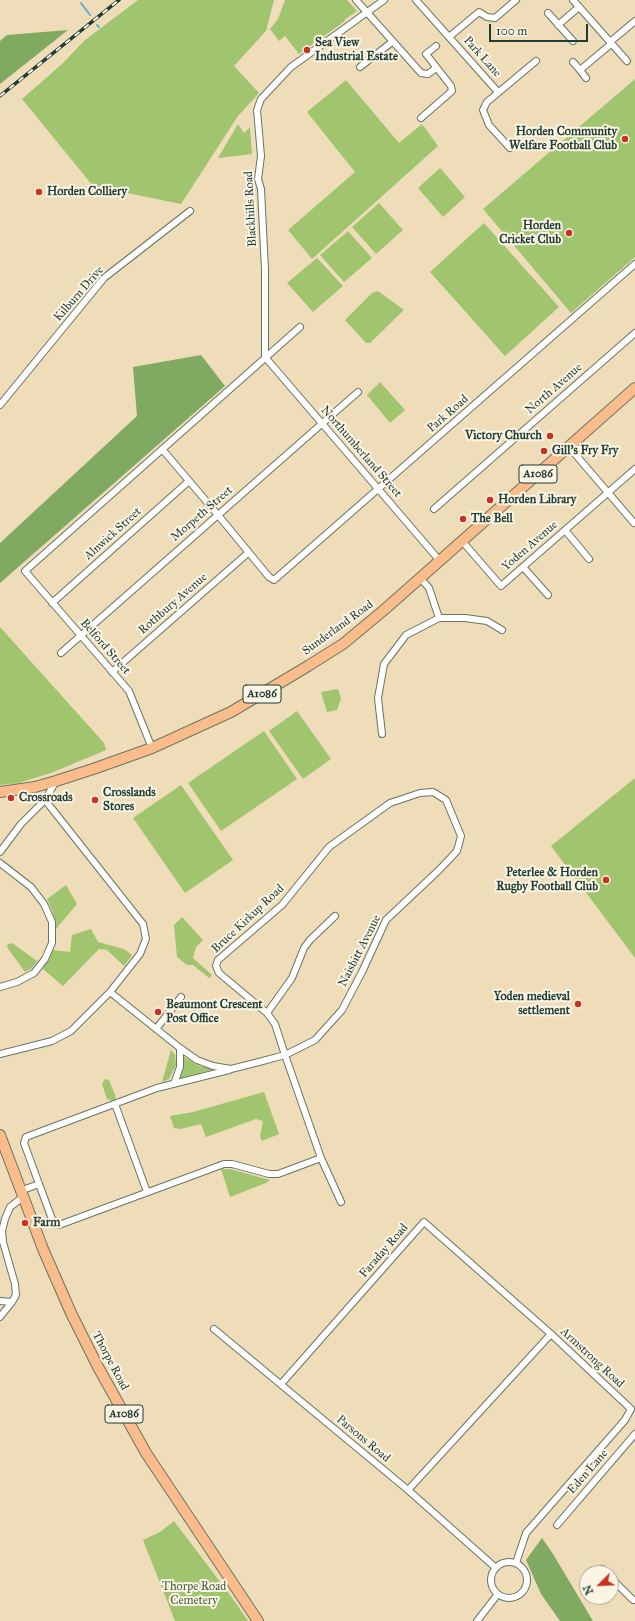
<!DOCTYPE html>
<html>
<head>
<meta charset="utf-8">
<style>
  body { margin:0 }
  #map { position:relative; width:635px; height:1621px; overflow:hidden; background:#efdcb9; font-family:"IM FELL Great Primer",serif }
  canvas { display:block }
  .north { position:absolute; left:579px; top:1565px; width:40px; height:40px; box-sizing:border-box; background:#fcf5e5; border:1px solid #a4ab9e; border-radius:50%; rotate:246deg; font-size:11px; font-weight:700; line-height:16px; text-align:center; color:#1f3d34 }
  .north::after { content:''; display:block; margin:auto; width:14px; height:18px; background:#c8321e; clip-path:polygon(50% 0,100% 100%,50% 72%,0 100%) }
  .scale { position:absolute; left:489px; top:24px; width:99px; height:18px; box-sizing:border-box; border:2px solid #1f3d34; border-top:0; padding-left:5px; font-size:12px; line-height:14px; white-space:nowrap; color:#1f3d34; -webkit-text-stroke:3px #fcf5e5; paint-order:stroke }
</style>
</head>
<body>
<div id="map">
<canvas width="635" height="1621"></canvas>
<div class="north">N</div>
<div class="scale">100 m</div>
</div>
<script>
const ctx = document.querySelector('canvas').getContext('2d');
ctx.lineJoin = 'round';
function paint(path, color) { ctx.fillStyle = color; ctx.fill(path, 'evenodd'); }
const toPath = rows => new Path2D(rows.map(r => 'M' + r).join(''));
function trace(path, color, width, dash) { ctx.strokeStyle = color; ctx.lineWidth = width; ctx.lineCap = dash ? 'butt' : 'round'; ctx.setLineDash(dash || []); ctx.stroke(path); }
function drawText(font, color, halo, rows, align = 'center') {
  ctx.font = font + ' "IM FELL Great Primer",serif'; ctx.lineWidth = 4; ctx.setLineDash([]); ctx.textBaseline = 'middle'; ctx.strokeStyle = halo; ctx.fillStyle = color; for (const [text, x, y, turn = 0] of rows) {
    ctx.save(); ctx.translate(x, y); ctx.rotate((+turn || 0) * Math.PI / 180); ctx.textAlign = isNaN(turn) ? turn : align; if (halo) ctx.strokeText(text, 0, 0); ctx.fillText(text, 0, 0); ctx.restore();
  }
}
paint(toPath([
  [138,0,274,0,266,31,234,66,259,93,238,116,181,204,93,186,22,99,62,64,85,40],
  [285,0,347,0,357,11,344,20,345,21,299,54,285,36,279,41,270,29,278,19],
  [635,79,635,257,571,313,483,209],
  [346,80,399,143,422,124,438,146,312,259,288,230,355,172,307,112],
  [238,124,244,133,250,127,252,154,218,158],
  [440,168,465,197,443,217,418,188],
  [379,203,403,230,376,254,352,227],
  [484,223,559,307,505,356,430,272],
  [348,231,372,258,344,282,320,255],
  [317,258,343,286,313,312,287,283],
  [378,291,404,310,370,343,366,343,345,320,372,293],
  [380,382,405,410,390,423,367,395],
  [0,627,104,743,106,750,51,773,18,783,0,785],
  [338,689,341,699,337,710,327,712,321,692],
  [297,711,331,759,303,779,269,731],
  [264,731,297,779,221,831,188,783],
  [635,778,635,958,551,846],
  [181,785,233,860,185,893,133,818],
  [66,885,77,904,56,929,53,913,47,899],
  [182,917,203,940,196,947,193,958,212,975,209,978,193,965,187,965,177,957,174,925],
  [91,929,98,942,124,949,132,955,124,966,107,950,99,949,63,986,43,969,53,950,70,952,72,935],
  [12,943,37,961,32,968,25,972,9,950,7,947,8,944],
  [171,1050,175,1055,176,1065,169,1079,162,1082],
  [183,1056,199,1066,215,1069,180,1078,183,1067],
  [105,1079,109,1080,115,1095,116,1099,113,1101,107,1099,102,1084],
  [264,1092,279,1134,262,1141,260,1136,263,1121,256,1119,206,1137,201,1124,180,1129,174,1128,170,1116,193,1112],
  [221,1169,230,1169,270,1180,266,1183,230,1197],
  [174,1521,233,1599,248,1621,175,1621,143,1540,160,1532]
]), '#a1c56e');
paint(toPath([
  [68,30,0,84,0,41,7,35],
  [201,355,225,386,0,583,0,543,137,416,133,367],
  [542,1538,553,1554,593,1621,560,1621,541,1594,526,1560]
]), '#80aa61');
trace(toPath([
  [81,3,90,15],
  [97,25,99,27]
]), '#62acda', 2);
const minor = toPath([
  [356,0,421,73,428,74,436,68],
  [384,0,291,67,261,99,257,110,261,156,258,179,261,189,265,270,265,357,440,561],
  [416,0,498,92],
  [573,0,627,61],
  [548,13,573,41],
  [558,25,579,7],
  [449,37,479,12,487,17,495,18,516,0],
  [610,42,635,21],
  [573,62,580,70],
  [360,67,392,42],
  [586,78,580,70,611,44],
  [421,118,452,91,451,86,426,54,436,46],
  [510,148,489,125,483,110,487,102,536,61],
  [0,405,104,278,190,211],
  [569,447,634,523],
  [162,449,218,515,269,577,274,580,635,264],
  [434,509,635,333],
  [565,530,589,559],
  [462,541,501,586,635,469],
  [523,567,548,595],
  [421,579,429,588,439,618],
  [52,603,189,481],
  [61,653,358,392],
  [112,672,248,553],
  [382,734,378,698,384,664,406,635,439,618,465,618,487,621,502,630],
  [152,748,129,691,25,571,300,327],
  [0,852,21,824,45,800,56,781],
  [0,863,31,887,44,904,52,922,52,943,45,959,34,973,17,982,0,987],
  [110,992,180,1048,197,1060,213,1066,231,1069,259,1062,285,1055,315,1040,342,1010,362,972,386,920,439,870,457,851,461,836,446,800,433,792,420,793,390,803,329,847,282,905,218,960,216,966,219,973,267,1013,275,1024,285,1055,321,1158,341,1202],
  [267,1013,292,978,304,948,310,940,335,916],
  [156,1029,181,997],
  [0,1054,52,1041,71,1031,110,992,140,954,146,939,143,924,45,800],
  [174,1084,180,1067,180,1048],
  [115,1104,147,1192],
  [39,1184,24,1143,26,1137,157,1088,229,1070],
  [20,1191,39,1184,52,1219,59,1225,224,1164,232,1164,269,1174,278,1174,321,1158],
  [0,1301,12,1302],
  [0,1317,12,1302,16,1295,15,1284,3,1242,2,1231,5,1219,10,1207,23,1197],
  [214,1329,408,1490,496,1568],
  [281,1384,424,1222,551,1334],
  [408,1490,551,1334,631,1409,625,1420,526,1533,516,1563],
  [557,1525,635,1434],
  '491 1580a18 18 0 1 1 36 0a18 18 0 1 1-36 0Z',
  [602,1569,606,1573],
  [611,1578,633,1600,635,1600],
  [477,1621,498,1594]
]);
const primary = toPath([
  [0,792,35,787,56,781,96,768,152,748,231,712,308,666,343,644,384,610,635,388],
  [0,1135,43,1249,71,1313,98,1367,146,1453,258,1621]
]);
trace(minor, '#687563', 8);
trace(primary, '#687563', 12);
trace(minor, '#fff', 6);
trace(primary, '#f9bc8a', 10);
const rail = toPath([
  [0,96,119,0]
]);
trace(rail, '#1f3d34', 3.5);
trace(rail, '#fcf5e5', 2, [6]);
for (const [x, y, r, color] of [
  [307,50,4,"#c8321e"],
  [625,139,4,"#c8321e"],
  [39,192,4,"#c8321e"],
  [569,233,4,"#c8321e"],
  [550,436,4,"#c8321e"],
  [544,451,4,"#c8321e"],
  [490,500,4,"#c8321e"],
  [463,519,4,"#c8321e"],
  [11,798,4,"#c8321e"],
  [95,800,4,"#c8321e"],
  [606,880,4,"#c8321e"],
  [578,1004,4,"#c8321e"],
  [158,1012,4,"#c8321e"],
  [25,1223,4,"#c8321e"]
]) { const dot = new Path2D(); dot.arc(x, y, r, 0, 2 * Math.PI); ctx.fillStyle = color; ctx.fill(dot); trace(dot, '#fcf5e5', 1.5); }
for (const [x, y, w] of [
  [538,474,38],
  [262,694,38],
  [124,1414,38]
]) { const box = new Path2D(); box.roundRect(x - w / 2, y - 9, w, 18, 3); ctx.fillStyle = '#fcf5e5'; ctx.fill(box); trace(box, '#1f3d34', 1); }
drawText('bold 11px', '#1f3d34', null, [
  ["A1086",538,474],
  ["A1086",262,694],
  ["A1086",124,1414]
]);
drawText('bold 12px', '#1f3d34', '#fcf5e5', [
  ["Sea View",315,43],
  ["Industrial Estate",315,57],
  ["Horden Community",617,132,"right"],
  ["Welfare Football Club",617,146,"right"],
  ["Horden Colliery",47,192],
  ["Horden",561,226,"right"],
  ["Cricket Club",561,240,"right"],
  ["Victory Church",542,436,"right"],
  ["Gill's Fry Fry",552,451],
  ["Horden Library",498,500],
  ["The Bell",471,519],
  ["Crosslands",103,793],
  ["Stores",103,807],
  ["Crossroads",19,798],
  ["Peterlee & Horden",598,873,"right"],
  ["Rugby Football Club",598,887,"right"],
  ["Yoden medieval",570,997,"right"],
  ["settlement",570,1011,"right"],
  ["Beaumont Crescent",166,1005],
  ["Post Office",166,1019],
  ["Farm",33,1223]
], 'left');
drawText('12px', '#1f3d34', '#fcf5e5', [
  ["Park Lane",482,57,48],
  ["Blackhills Road",251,209,-93],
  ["Kilburn Drive",79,294,-49],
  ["North Avenue",554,389,-41],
  ["Park Road",448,414,-41],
  ["Northumberland Street",361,452,49],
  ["Morpeth Street",202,514,-41],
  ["Alnwick Street",113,534,-42],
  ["Yoden Avenue",530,546,-41],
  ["Rothbury Avenue",173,604,-41],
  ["Sunderland Road",338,628,-36],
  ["Belford Street",105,647,49],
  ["Bruce Kirkup Road",248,919,-43],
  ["Naisbitt Avenue",360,951,-63],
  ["Faraday Road",384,1251,-49],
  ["Armstrong Road",592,1358,43],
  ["Thorpe Road",110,1361,62],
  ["Parsons Road",363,1439,40],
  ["Eden Lane",588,1472,-49]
]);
drawText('12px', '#405f42', '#fcf5e5', [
  ["Thorpe Road",194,1587],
  ["Cemetery",194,1601]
]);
</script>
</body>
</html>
